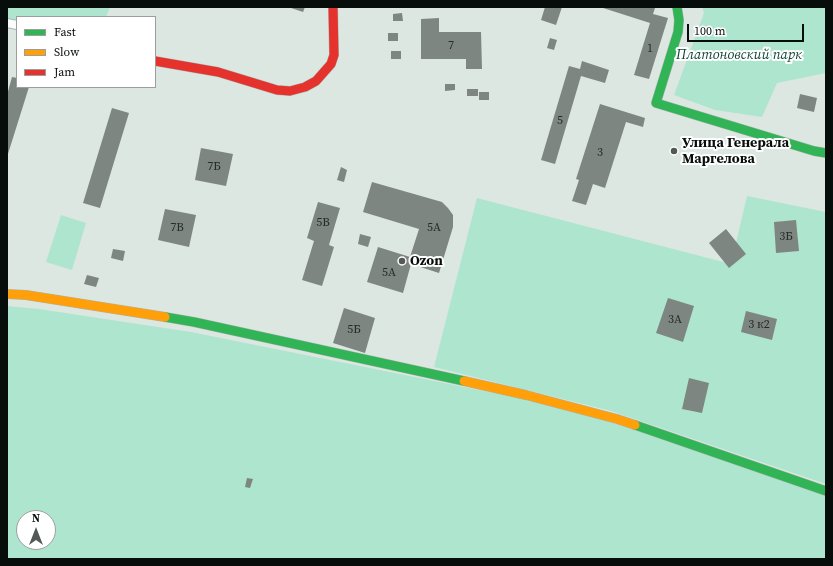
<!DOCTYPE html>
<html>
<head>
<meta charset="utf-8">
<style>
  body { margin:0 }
  #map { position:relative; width:833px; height:566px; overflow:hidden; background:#dce7e2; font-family:"Source Serif 4",serif }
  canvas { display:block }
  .frame { position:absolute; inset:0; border:8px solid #070d0a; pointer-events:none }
  .legend { position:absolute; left:16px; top:16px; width:140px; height:72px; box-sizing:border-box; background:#fff; border:1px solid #9c9e9d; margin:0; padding:5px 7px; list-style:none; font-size:12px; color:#070d0a }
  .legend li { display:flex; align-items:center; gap:8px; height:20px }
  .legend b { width:20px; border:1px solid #9c9e9d }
  .north { position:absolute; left:16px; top:510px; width:40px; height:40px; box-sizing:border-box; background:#fff; border:1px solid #9c9e9d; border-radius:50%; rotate:0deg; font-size:11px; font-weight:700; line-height:16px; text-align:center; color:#070d0a }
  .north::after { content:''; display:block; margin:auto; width:14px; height:18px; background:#525956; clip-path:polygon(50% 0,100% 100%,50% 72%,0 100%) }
  .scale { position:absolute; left:687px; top:24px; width:117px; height:18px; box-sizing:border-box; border:2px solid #070d0a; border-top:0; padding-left:5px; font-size:12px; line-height:14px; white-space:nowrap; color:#070d0a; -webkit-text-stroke:3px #fff; paint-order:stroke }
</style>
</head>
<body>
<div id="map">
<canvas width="833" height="566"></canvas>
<div class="frame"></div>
<ul class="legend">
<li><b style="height:5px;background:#30b455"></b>Fast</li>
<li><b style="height:5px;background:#ff9f0a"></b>Slow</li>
<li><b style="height:5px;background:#e5322d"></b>Jam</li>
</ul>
<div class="north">N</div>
<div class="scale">100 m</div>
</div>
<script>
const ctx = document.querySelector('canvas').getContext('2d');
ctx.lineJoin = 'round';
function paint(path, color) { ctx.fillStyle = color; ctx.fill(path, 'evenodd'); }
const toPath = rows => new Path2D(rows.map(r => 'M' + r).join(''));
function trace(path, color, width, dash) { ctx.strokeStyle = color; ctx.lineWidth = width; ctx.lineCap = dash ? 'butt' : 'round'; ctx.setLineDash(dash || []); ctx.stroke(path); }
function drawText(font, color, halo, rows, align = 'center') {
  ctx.font = font + ' "Source Serif 4",serif'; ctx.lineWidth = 4; ctx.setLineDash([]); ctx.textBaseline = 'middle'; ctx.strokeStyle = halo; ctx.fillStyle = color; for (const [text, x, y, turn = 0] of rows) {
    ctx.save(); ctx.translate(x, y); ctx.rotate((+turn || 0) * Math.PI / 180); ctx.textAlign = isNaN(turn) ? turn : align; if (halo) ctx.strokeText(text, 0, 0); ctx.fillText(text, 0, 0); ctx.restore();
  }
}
paint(toPath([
  [7,7,110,7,106,17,17,17,17,20,7,18],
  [702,7,826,7,826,73,777,83,762,117,715,110,674,95,704,13],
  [747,196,826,212,826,484,611,411,434,367,477,198,731,264],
  [61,215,86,223,72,270,46,262],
  [7,306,39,309,191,332,524,399,608,421,826,495,826,559,7,559],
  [24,518,48,518,48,542,24,542]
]), '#aee5ce');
paint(toPath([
  [288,7,305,7,303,12],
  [545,7,562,7,556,25,541,20],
  [600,7,651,7,655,8,653,14,668,18,649,79,634,75,650,23],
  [402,13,403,21,393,21,393,14],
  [439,18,439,32,481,32,482,69,466,69,466,59,421,59,421,19],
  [388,33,398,33,398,41,388,41],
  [550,38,557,40,554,50,547,48],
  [391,51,401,51,401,59,391,59],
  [582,61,609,70,605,83,581,76,555,164,541,160,569,66,580,69],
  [12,77,17,78,17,87,29,87,7,157,7,95],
  [445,84,455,84,455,90,445,91],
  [467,89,478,89,478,96,467,96],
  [479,92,489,92,489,100,479,100],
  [800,94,817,98,814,112,797,108],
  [600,104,645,118,643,127,626,122,605,188,593,184,586,205,572,201,579,180,576,179],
  [112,108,129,113,100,208,83,203],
  [201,148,233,154,226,186,195,180],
  [341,167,347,170,344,182,337,180],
  [372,182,442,202,448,208,453,215,453,227,439,273,411,264,403,293,367,282,378,247,410,257,419,229,363,212],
  [318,202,340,208,329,245,334,247,322,286,302,280,314,241,307,238],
  [165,209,196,215,189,247,158,240],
  [796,220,799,251,776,253,774,222],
  [726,229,746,254,729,268,709,243],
  [360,234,371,237,368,247,358,244],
  [113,249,125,251,123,261,111,258],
  [87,275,99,278,96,287,84,284],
  [668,298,694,306,683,342,656,333],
  [344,308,375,318,365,353,333,343],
  [746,311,777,319,772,340,741,332],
  [689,378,709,383,702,413,682,409],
  [247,478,253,479,250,488,245,487]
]), '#7e8682');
const street = toPath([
  [7,23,17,25]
]);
const fast = toPath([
  [677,7,679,20,678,32,656,103,814,151,826,153],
  [165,317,194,322,464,381],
  [635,425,826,491]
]);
const slow = toPath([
  [7,294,26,295,165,317],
  [464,381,526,395,617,419,635,425]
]);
const jam = toPath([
  [155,61,218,72,277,90,290,91,305,87,316,81,331,64,334,55,333,7]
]);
trace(street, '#acb4b0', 10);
trace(fast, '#acb4b0', 10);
trace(slow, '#acb4b0', 10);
trace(jam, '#acb4b0', 10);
trace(street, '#fafbfb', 8);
trace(fast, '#30b455', 9);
trace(slow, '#ff9f0a', 9);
trace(jam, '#e5322d', 9);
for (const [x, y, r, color] of [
  [674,151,4,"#525956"],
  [402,261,4,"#525956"]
]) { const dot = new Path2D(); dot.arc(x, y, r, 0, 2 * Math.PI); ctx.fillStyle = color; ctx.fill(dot); trace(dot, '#fff', 1.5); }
drawText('12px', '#252b28', null, [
  ["7",451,46],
  ["1",650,49],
  ["5",560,121],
  ["3",600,153],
  ["7Б",214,167],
  ["5В",323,223],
  ["7В",177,228],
  ["5А",434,228],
  ["3Б",786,237],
  ["5А",389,273],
  ["3А",675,320],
  ["3 к2",759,325],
  ["5Б",354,330]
]);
drawText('italic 14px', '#124432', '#fff', [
  ["Платоновский парк",739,55]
]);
drawText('bold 14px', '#070d0a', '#fff', [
  ["Улица Генерала",682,143],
  ["Маргелова",682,159],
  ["Ozon",410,261]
], 'left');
</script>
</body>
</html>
